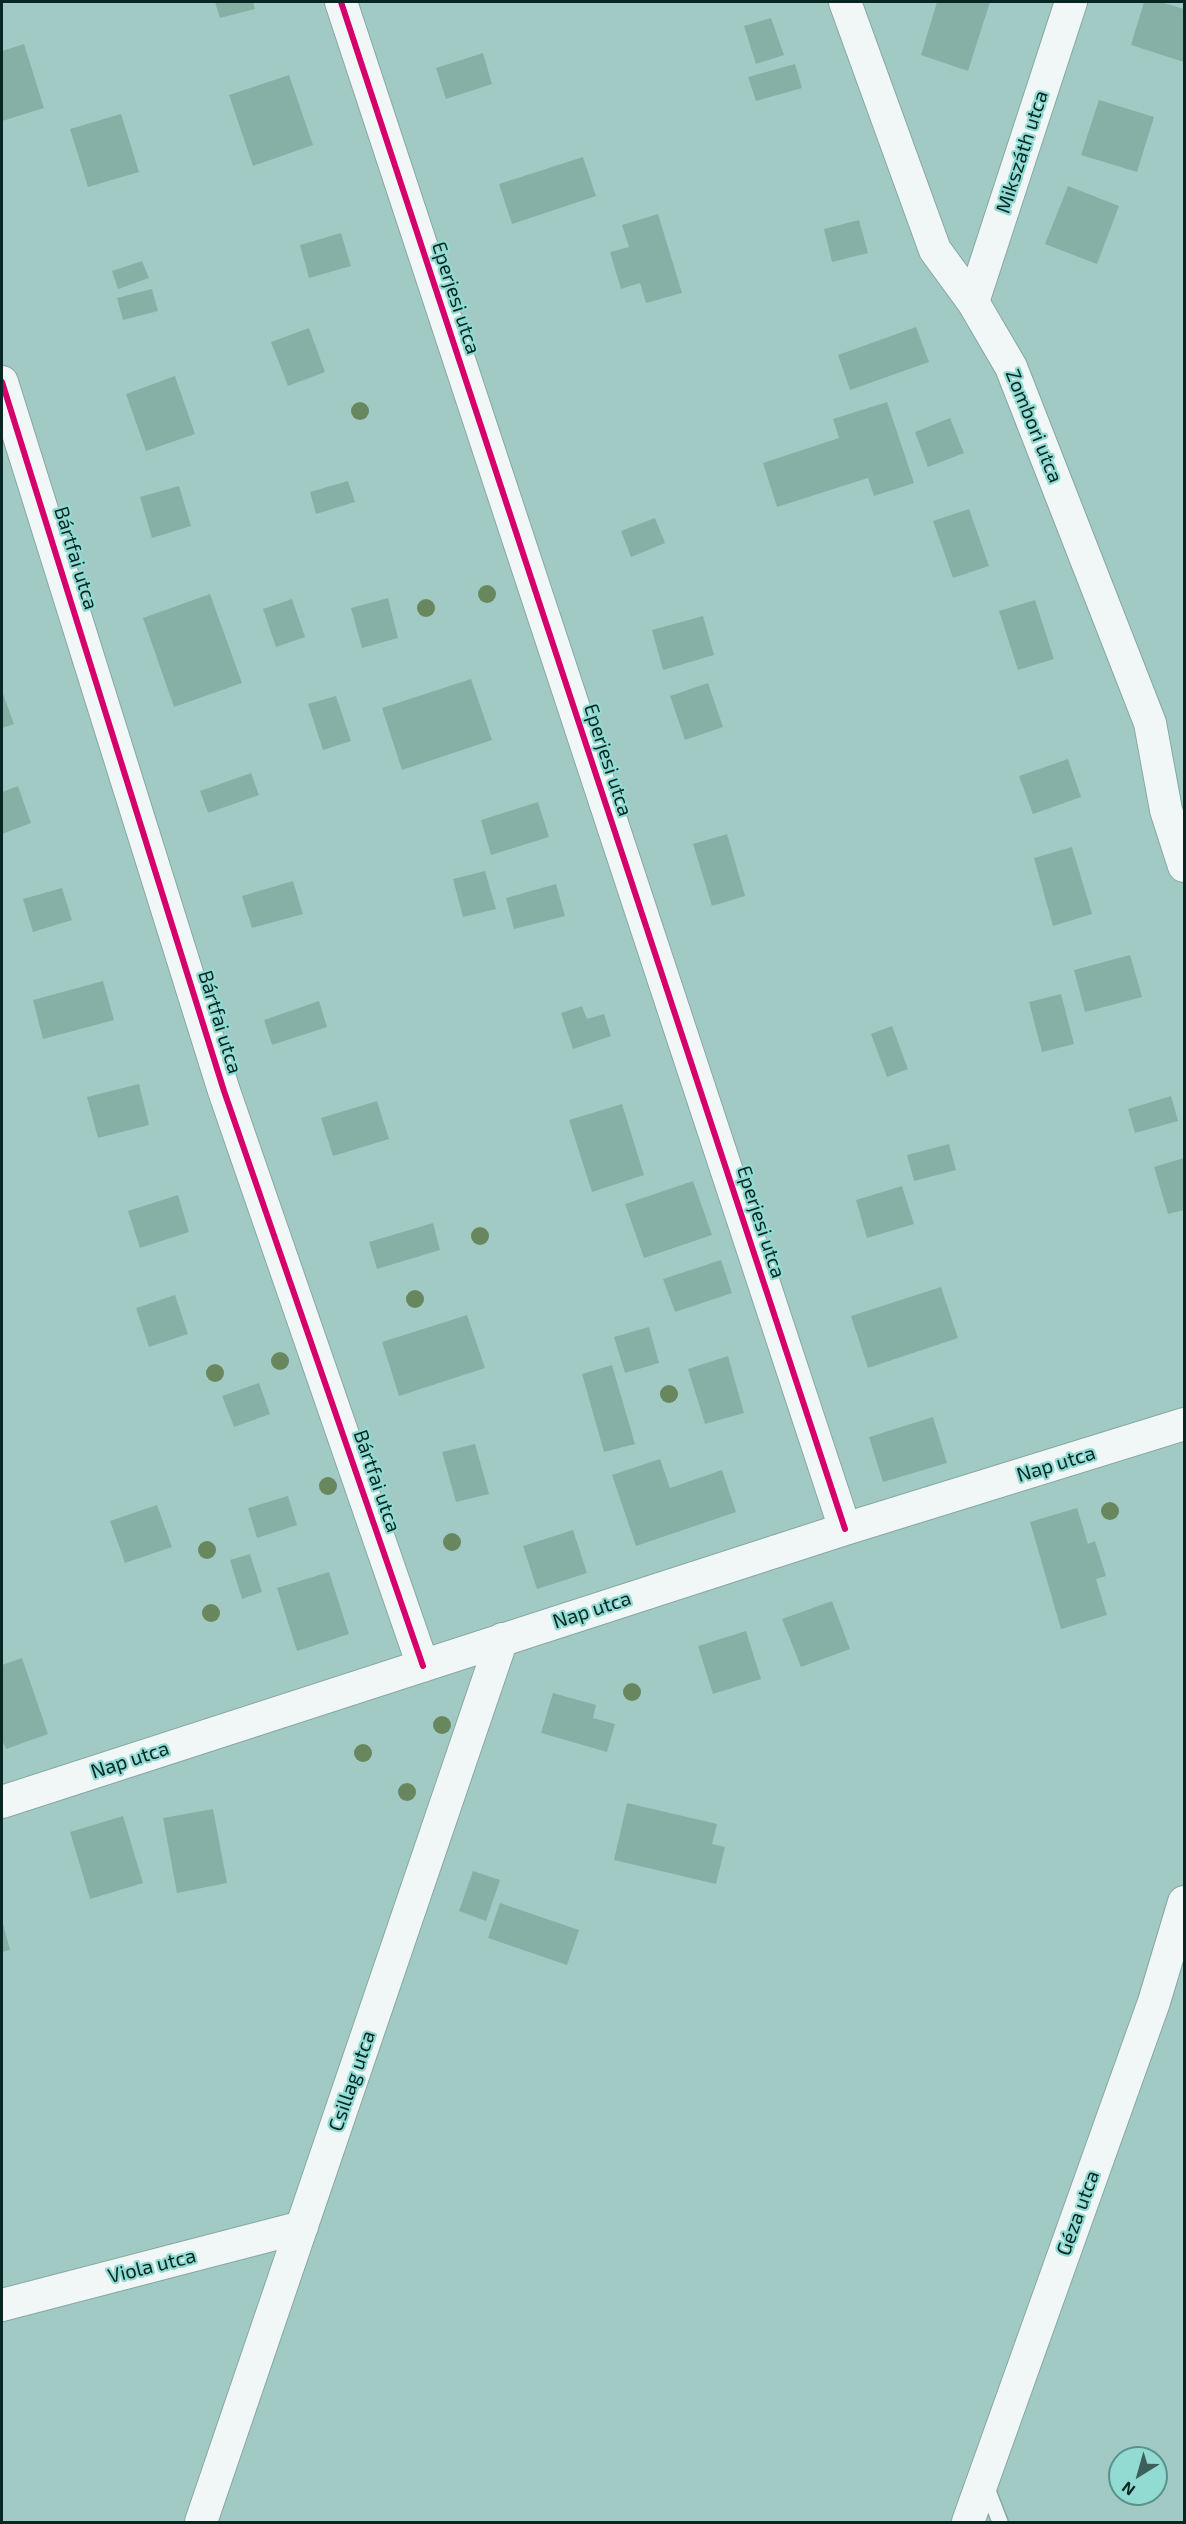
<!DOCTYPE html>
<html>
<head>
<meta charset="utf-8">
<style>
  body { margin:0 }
  #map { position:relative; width:1186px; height:2524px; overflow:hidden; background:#a2cac5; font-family:"Exo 2",sans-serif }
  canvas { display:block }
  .frame { position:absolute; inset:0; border:3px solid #072724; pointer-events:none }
  .north { position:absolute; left:1108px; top:2446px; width:60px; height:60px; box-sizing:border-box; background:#91dbd2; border:2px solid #5a938c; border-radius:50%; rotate:217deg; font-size:16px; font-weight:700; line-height:24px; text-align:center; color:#072724 }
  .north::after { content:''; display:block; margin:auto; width:21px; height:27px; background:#3d605c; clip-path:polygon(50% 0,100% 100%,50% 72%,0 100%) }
</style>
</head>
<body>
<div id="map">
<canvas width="1186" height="2524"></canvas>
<div class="frame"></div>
<div class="north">N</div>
</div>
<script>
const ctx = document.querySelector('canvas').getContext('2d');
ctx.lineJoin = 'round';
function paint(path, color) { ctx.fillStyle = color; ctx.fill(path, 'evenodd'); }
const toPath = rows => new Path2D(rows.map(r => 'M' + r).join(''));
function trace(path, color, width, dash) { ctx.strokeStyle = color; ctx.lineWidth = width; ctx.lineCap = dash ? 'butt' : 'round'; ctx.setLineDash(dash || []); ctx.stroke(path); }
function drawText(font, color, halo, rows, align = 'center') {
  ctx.font = font + ' "Exo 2",sans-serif'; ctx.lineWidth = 4.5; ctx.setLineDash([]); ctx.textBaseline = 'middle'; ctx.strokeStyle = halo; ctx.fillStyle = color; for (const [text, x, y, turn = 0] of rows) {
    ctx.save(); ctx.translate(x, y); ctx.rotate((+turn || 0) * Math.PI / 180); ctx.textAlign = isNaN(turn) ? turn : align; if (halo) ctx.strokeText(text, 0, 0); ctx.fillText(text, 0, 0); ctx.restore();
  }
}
paint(toPath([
  [215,2,253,2,255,9,220,18],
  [937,2,990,2,968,71,921,55],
  [1144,2,1161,2,1184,9,1184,62,1131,45],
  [771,18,784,55,756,64,744,26],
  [24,44,44,108,2,121,2,51],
  [483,53,492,84,446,99,436,68],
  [795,64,802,88,756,101,748,77],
  [289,75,313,145,253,166,229,95],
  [1099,100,1154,117,1137,172,1081,155],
  [121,114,139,172,88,187,70,129],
  [583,157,596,196,512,224,499,184],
  [1068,186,1119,206,1097,264,1045,244],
  [658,214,682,293,646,303,640,283,621,289,610,252,629,247,622,225],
  [859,220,868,253,832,262,824,229],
  [341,233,351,266,309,278,300,245],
  [142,261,149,278,118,289,112,271],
  [152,289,158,311,123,320,117,298],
  [916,327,929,362,850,390,838,355],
  [309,328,325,372,288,386,271,342],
  [175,376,195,434,146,451,126,394],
  [887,402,914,483,874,496,868,478,777,507,763,463,839,438,833,419],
  [950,418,964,453,928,467,915,432],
  [348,481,355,502,316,514,310,492],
  [179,486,191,526,152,538,140,497],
  [969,509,989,566,953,578,933,521],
  [655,518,665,543,631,557,621,531],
  [210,594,242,683,174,707,143,618],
  [388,598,398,638,362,648,351,608],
  [292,599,305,637,276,647,263,609],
  [1035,600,1054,659,1018,670,999,611],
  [703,616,714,655,663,670,652,630],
  [471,679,492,740,402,770,382,708],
  [708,683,723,727,685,740,670,696],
  [2,691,14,724,2,728],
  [336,696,351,741,323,750,308,704],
  [1068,759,1081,797,1033,814,1019,776],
  [251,773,259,795,208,813,200,791],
  [18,786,31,823,2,834,2,792],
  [538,802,549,837,491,855,481,820],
  [727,834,745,896,712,906,693,844],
  [1072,847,1092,914,1053,926,1034,858],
  [485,871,496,909,463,917,453,879],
  [293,881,303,914,252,928,242,896],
  [556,884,565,916,514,929,506,898],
  [62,888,72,920,33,932,23,899],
  [1130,955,1142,997,1085,1012,1074,970],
  [103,981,114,1020,43,1039,33,1000],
  [1061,994,1074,1044,1042,1052,1029,1002],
  [319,1001,327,1027,272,1045,264,1020],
  [582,1006,587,1019,604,1014,611,1036,573,1049,561,1013],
  [892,1026,908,1069,887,1077,871,1034],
  [139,1084,149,1125,98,1138,87,1097],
  [1171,1096,1178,1121,1135,1133,1128,1109],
  [377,1101,389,1139,333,1156,321,1118],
  [622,1104,644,1175,592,1192,569,1120],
  [949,1144,956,1170,914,1181,907,1155],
  [1184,1158,1184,1210,1168,1214,1154,1167],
  [693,1181,712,1235,644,1258,625,1204],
  [902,1186,914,1224,867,1238,856,1200],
  [178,1195,189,1232,140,1248,128,1211],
  [433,1223,440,1250,377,1269,369,1242],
  [721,1260,732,1293,675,1312,663,1279],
  [941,1287,958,1338,868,1368,851,1316],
  [175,1295,188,1334,149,1347,136,1308],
  [467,1315,485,1368,399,1396,382,1342],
  [649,1327,659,1363,625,1373,614,1337],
  [728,1356,744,1413,705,1424,688,1369],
  [612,1365,635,1444,604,1452,582,1374],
  [259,1383,270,1414,234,1427,222,1396],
  [933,1417,947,1463,883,1482,869,1437],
  [475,1444,489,1494,456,1502,442,1452],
  [660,1459,670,1488,722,1470,736,1512,636,1546,612,1475],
  [288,1496,297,1525,257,1538,248,1508],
  [157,1505,172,1547,125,1563,110,1521],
  [1077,1508,1088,1544,1095,1541,1106,1576,1096,1579,1107,1615,1061,1629,1030,1522],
  [573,1530,587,1573,537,1589,523,1546],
  [250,1554,262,1592,242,1599,230,1560],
  [329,1572,349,1634,297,1651,277,1588],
  [832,1601,850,1649,801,1667,782,1619],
  [746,1631,761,1679,713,1694,698,1646],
  [22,1658,48,1734,6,1749,2,1740,2,1665],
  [553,1693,596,1705,593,1718,615,1724,607,1752,541,1733],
  [627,1803,717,1824,712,1844,725,1847,716,1884,614,1860],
  [213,1809,227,1883,177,1893,163,1818],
  [123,1816,143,1883,90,1899,70,1832],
  [473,1871,500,1880,486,1921,459,1911],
  [500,1903,579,1930,567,1965,488,1938],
  [2,1920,10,1950,2,1952]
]), '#86b0a5');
const service = toPath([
  [985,2483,1000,2522]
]);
const minor = toPath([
  [341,2,845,1529],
  [845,2,935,250,973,302,1011,367,1150,723,1166,810,1184,866],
  [973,302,1071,2],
  [2,382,224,1091,423,1666],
  [2,1802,845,1529,1184,1424],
  [2,2305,302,2227],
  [201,2522,502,1639],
  [968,2522,1154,2002,1184,1902]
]);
trace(service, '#87a7a3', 18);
trace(minor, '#87a7a3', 34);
trace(service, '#f1f7f6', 15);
trace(minor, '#f1f7f6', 32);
trace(toPath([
  [341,2,845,1529],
  [2,382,224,1091,423,1666]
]), '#d6006c', 6);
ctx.fillStyle = '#69875f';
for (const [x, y] of [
  [360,411],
  [487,594],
  [426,608],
  [480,1236],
  [415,1299],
  [280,1361],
  [215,1373],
  [669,1394],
  [328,1486],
  [1110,1511],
  [452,1542],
  [207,1550],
  [211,1613],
  [632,1692],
  [442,1725],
  [363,1753],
  [407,1792]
]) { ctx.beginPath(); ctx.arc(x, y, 9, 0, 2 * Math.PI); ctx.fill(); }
drawText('20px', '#072724', '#91dbd2', [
  ["Mikszáth utca",1022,152,-72],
  ["Eperjesi utca",456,298,72],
  ["Zombori utca",1034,426,68],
  ["Bártfai utca",76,558,73],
  ["Eperjesi utca",608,760,72],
  ["Bártfai utca",220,1022,73],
  ["Eperjesi utca",761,1222,72],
  ["Nap utca",1056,1464,-17],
  ["Bártfai utca",377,1481,71],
  ["Nap utca",592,1610,-18],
  ["Nap utca",130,1760,-18],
  ["Csillag utca",352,2081,-71],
  ["Géza utca",1078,2213,-70],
  ["Viola utca",152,2266,-14]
]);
</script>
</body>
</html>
